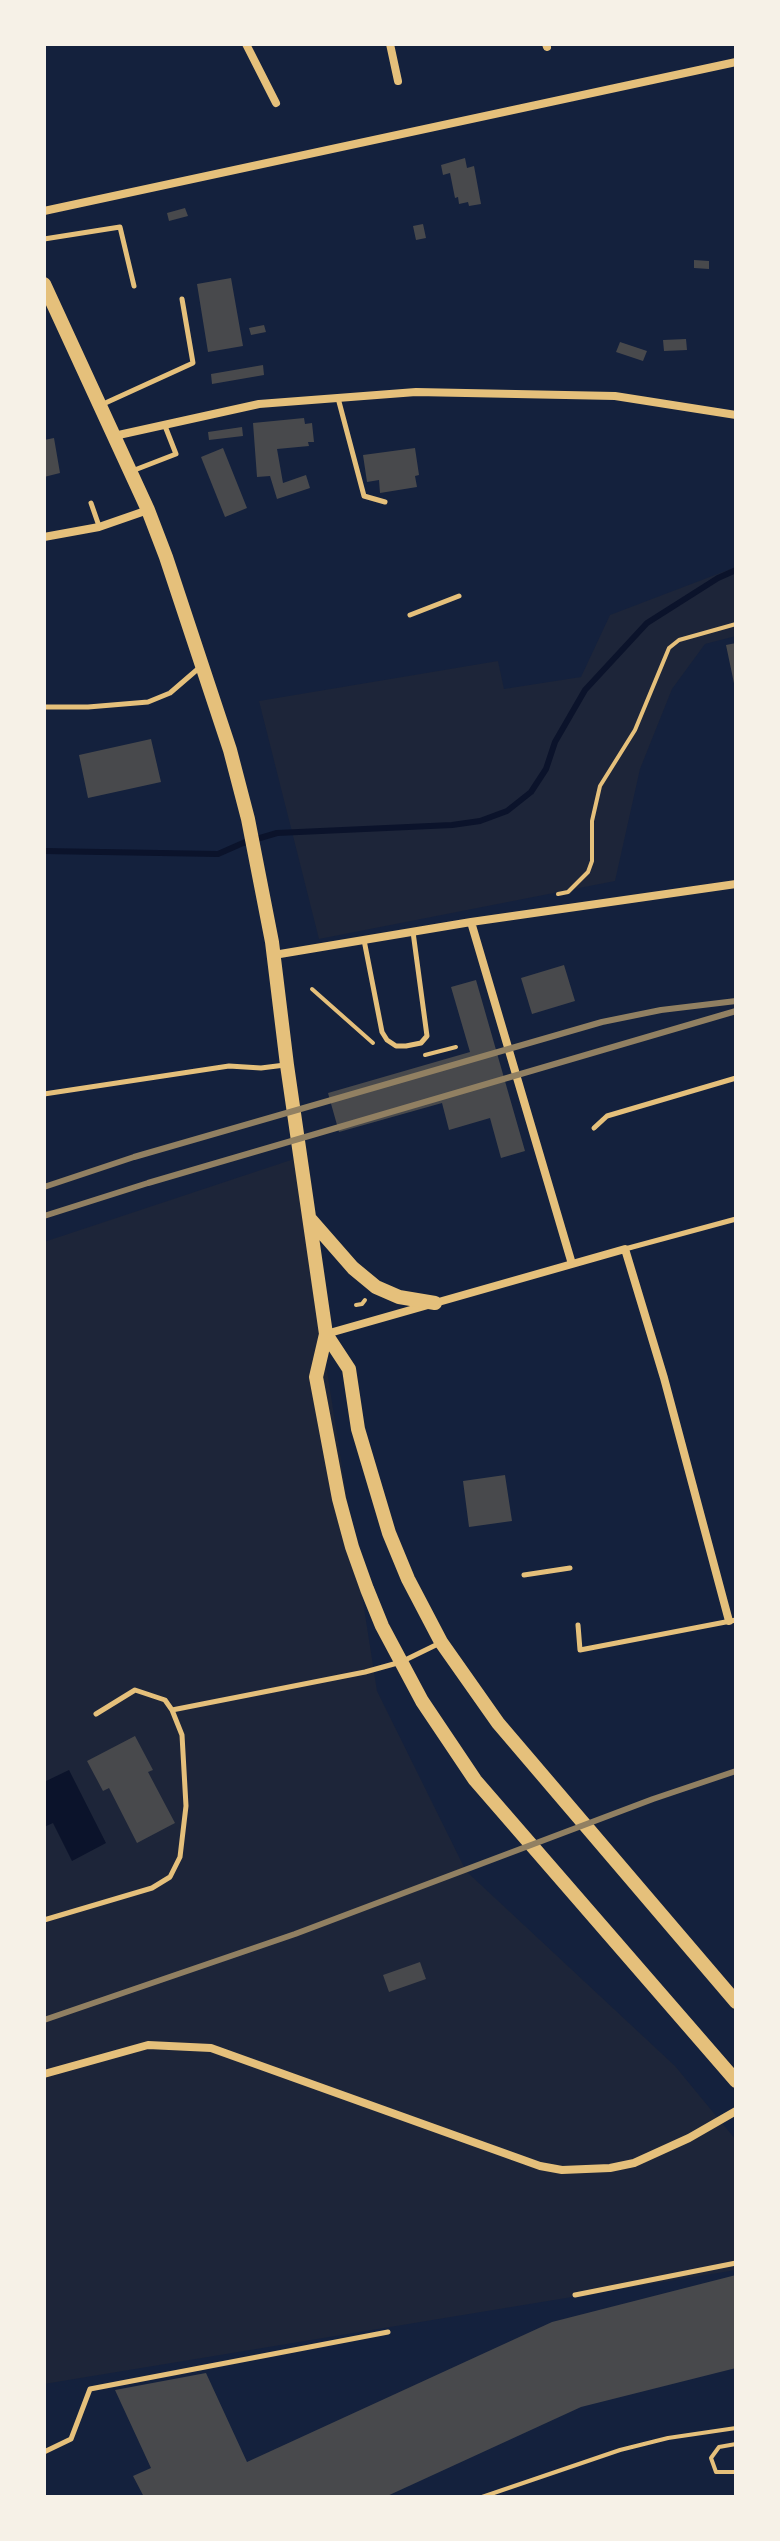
<!DOCTYPE html>
<html>
<head>
<meta charset="utf-8">
<style>
  body { margin:0 }
  #map { position:relative; width:780px; height:2541px; overflow:hidden; background:#14213d; font-family:Overpass,sans-serif }
  canvas { display:block }
  .frame { position:absolute; inset:0; border:46px solid #f6f1e7; pointer-events:none }
</style>
</head>
<body>
<div id="map">
<canvas width="780" height="2541"></canvas>
<div class="frame"></div>
</div>
<script>
const ctx = document.querySelector('canvas').getContext('2d');
ctx.lineJoin = 'round';
function paint(path, color) { ctx.fillStyle = color; ctx.fill(path, 'evenodd'); }
const toPath = rows => new Path2D(rows.map(r => 'M' + r).join(''));
function trace(path, color, width, dash) { ctx.strokeStyle = color; ctx.lineWidth = width; ctx.lineCap = dash ? 'butt' : 'round'; ctx.setLineDash(dash || []); ctx.stroke(path); }
paint(toPath([
  [736,567,736,636,705,644,672,689,640,769,615,881,319,939,259,701,498,661,504,689,581,677,610,615],
  [294,1159,377,1691,466,1871,675,2066,736,2140,736,2270,44,2384,44,1242]
]), '#1d2539');
paint(toPath([
  [69,1770,106,1843,72,1861,53,1823,44,1827,44,1782]
]), '#0b132b');
trace(toPath([
  [44,851,218,854,243,843,277,833,452,825,480,821,507,811,531,792,546,769,555,742,585,690,647,623,718,578,736,570]
]), '#0b132b', 6);
paint(toPath([
  [465,158,467,168,474,166,481,204,469,206,468,202,459,204,458,197,455,198,450,173,443,175,441,165],
  [185,208,188,216,169,221,167,213],
  [423,224,426,238,416,240,413,226],
  [694,260,709,261,709,269,694,268],
  [231,278,243,346,208,352,197,284],
  [264,325,266,332,251,335,249,328],
  [686,339,687,350,664,351,663,340],
  [620,342,647,351,643,361,616,352],
  [263,365,264,375,212,384,211,374],
  [304,418,305,424,312,423,314,442,308,442,309,446,277,449,283,483,306,475,310,488,277,499,270,476,257,477,253,423],
  [242,427,243,436,209,440,208,432],
  [54,438,60,473,44,477,44,440],
  [223,448,247,508,225,517,201,457],
  [415,448,419,475,415,476,417,487,380,493,379,480,367,482,363,455],
  [736,643,736,688,735,688,726,645],
  [151,739,161,782,88,798,79,755],
  [564,965,575,1001,532,1014,521,978],
  [476,980,525,1151,501,1158,490,1118,449,1130,442,1103,339,1132,328,1093,470,1052,451,987],
  [505,1475,512,1521,469,1527,463,1481],
  [135,1736,153,1770,148,1772,175,1823,137,1843,109,1788,103,1791,87,1761],
  [420,1962,426,1979,389,1992,383,1975],
  [736,2275,736,2368,581,2407,385,2497,144,2497,133,2476,151,2468,115,2390,206,2373,247,2462,552,2322]
]), '#48494c');
trace(toPath([
  [558,894,568,892,588,872,592,861,592,821,600,786,635,730,669,648,679,640,736,624],
  [312,989,373,1043],
  [425,1055,456,1047],
  [356,1305,362,1304,365,1300],
  [736,2444,719,2447,711,2458,716,2472,736,2472],
  [482,2497,620,2450,668,2438,736,2428]
]), '#e5c07b', 4);
trace(toPath([
  [44,239,120,227,134,286],
  [338,398,364,496,385,502],
  [101,405,193,363,182,299],
  [132,471,176,454,165,426],
  [91,503,99,526],
  [410,615,459,596],
  [44,707,88,707,148,702,170,693,199,668],
  [364,940,382,1032,387,1040,396,1046,406,1046,421,1043,427,1036,413,932],
  [44,1094,229,1066,261,1068,285,1065],
  [594,1128,607,1116,736,1078],
  [625,1249,736,1219],
  [524,1575,570,1568],
  [578,1625,580,1650,736,1620],
  [172,1710,365,1672,401,1662,440,1643],
  [44,1920,152,1888,170,1877,180,1857,186,1806,182,1735,172,1710,165,1700,135,1690,96,1714],
  [575,2295,736,2263],
  [44,2452,71,2439,90,2389,388,2332]
]), '#e5c07b', 5);
trace(toPath([
  [246,44,276,103],
  [390,44,398,81],
  [546,44,547,47],
  [44,211,736,62],
  [114,436,259,404,416,392,615,396,736,415],
  [44,537,99,527,148,510],
  [471,922,572,1264],
  [274,955,471,922,736,884],
  [326,1334,625,1249,664,1378,729,1621],
  [44,2074,148,2045,211,2048,540,2166,562,2170,610,2168,634,2163,689,2138,736,2111]
]), '#e5c07b', 8);
trace(toPath([
  [44,284,148,510,166,557,230,750,248,819,272,942,287,1065,326,1334,316,1377,339,1499,352,1547,367,1589,382,1626,422,1701,475,1780,736,2081],
  [311,1220,353,1268,376,1287,399,1297,435,1303],
  [326,1334,349,1369,358,1429,389,1533,408,1579,441,1642,498,1723,736,2002]
]), '#e5c07b', 14);
trace(toPath([
  [44,1187,134,1157,602,1022,661,1010,736,1001],
  [44,1216,148,1183,736,1011],
  [44,2020,295,1934,653,1799,736,1771]
]), '#918062', 6);
</script>
</body>
</html>
